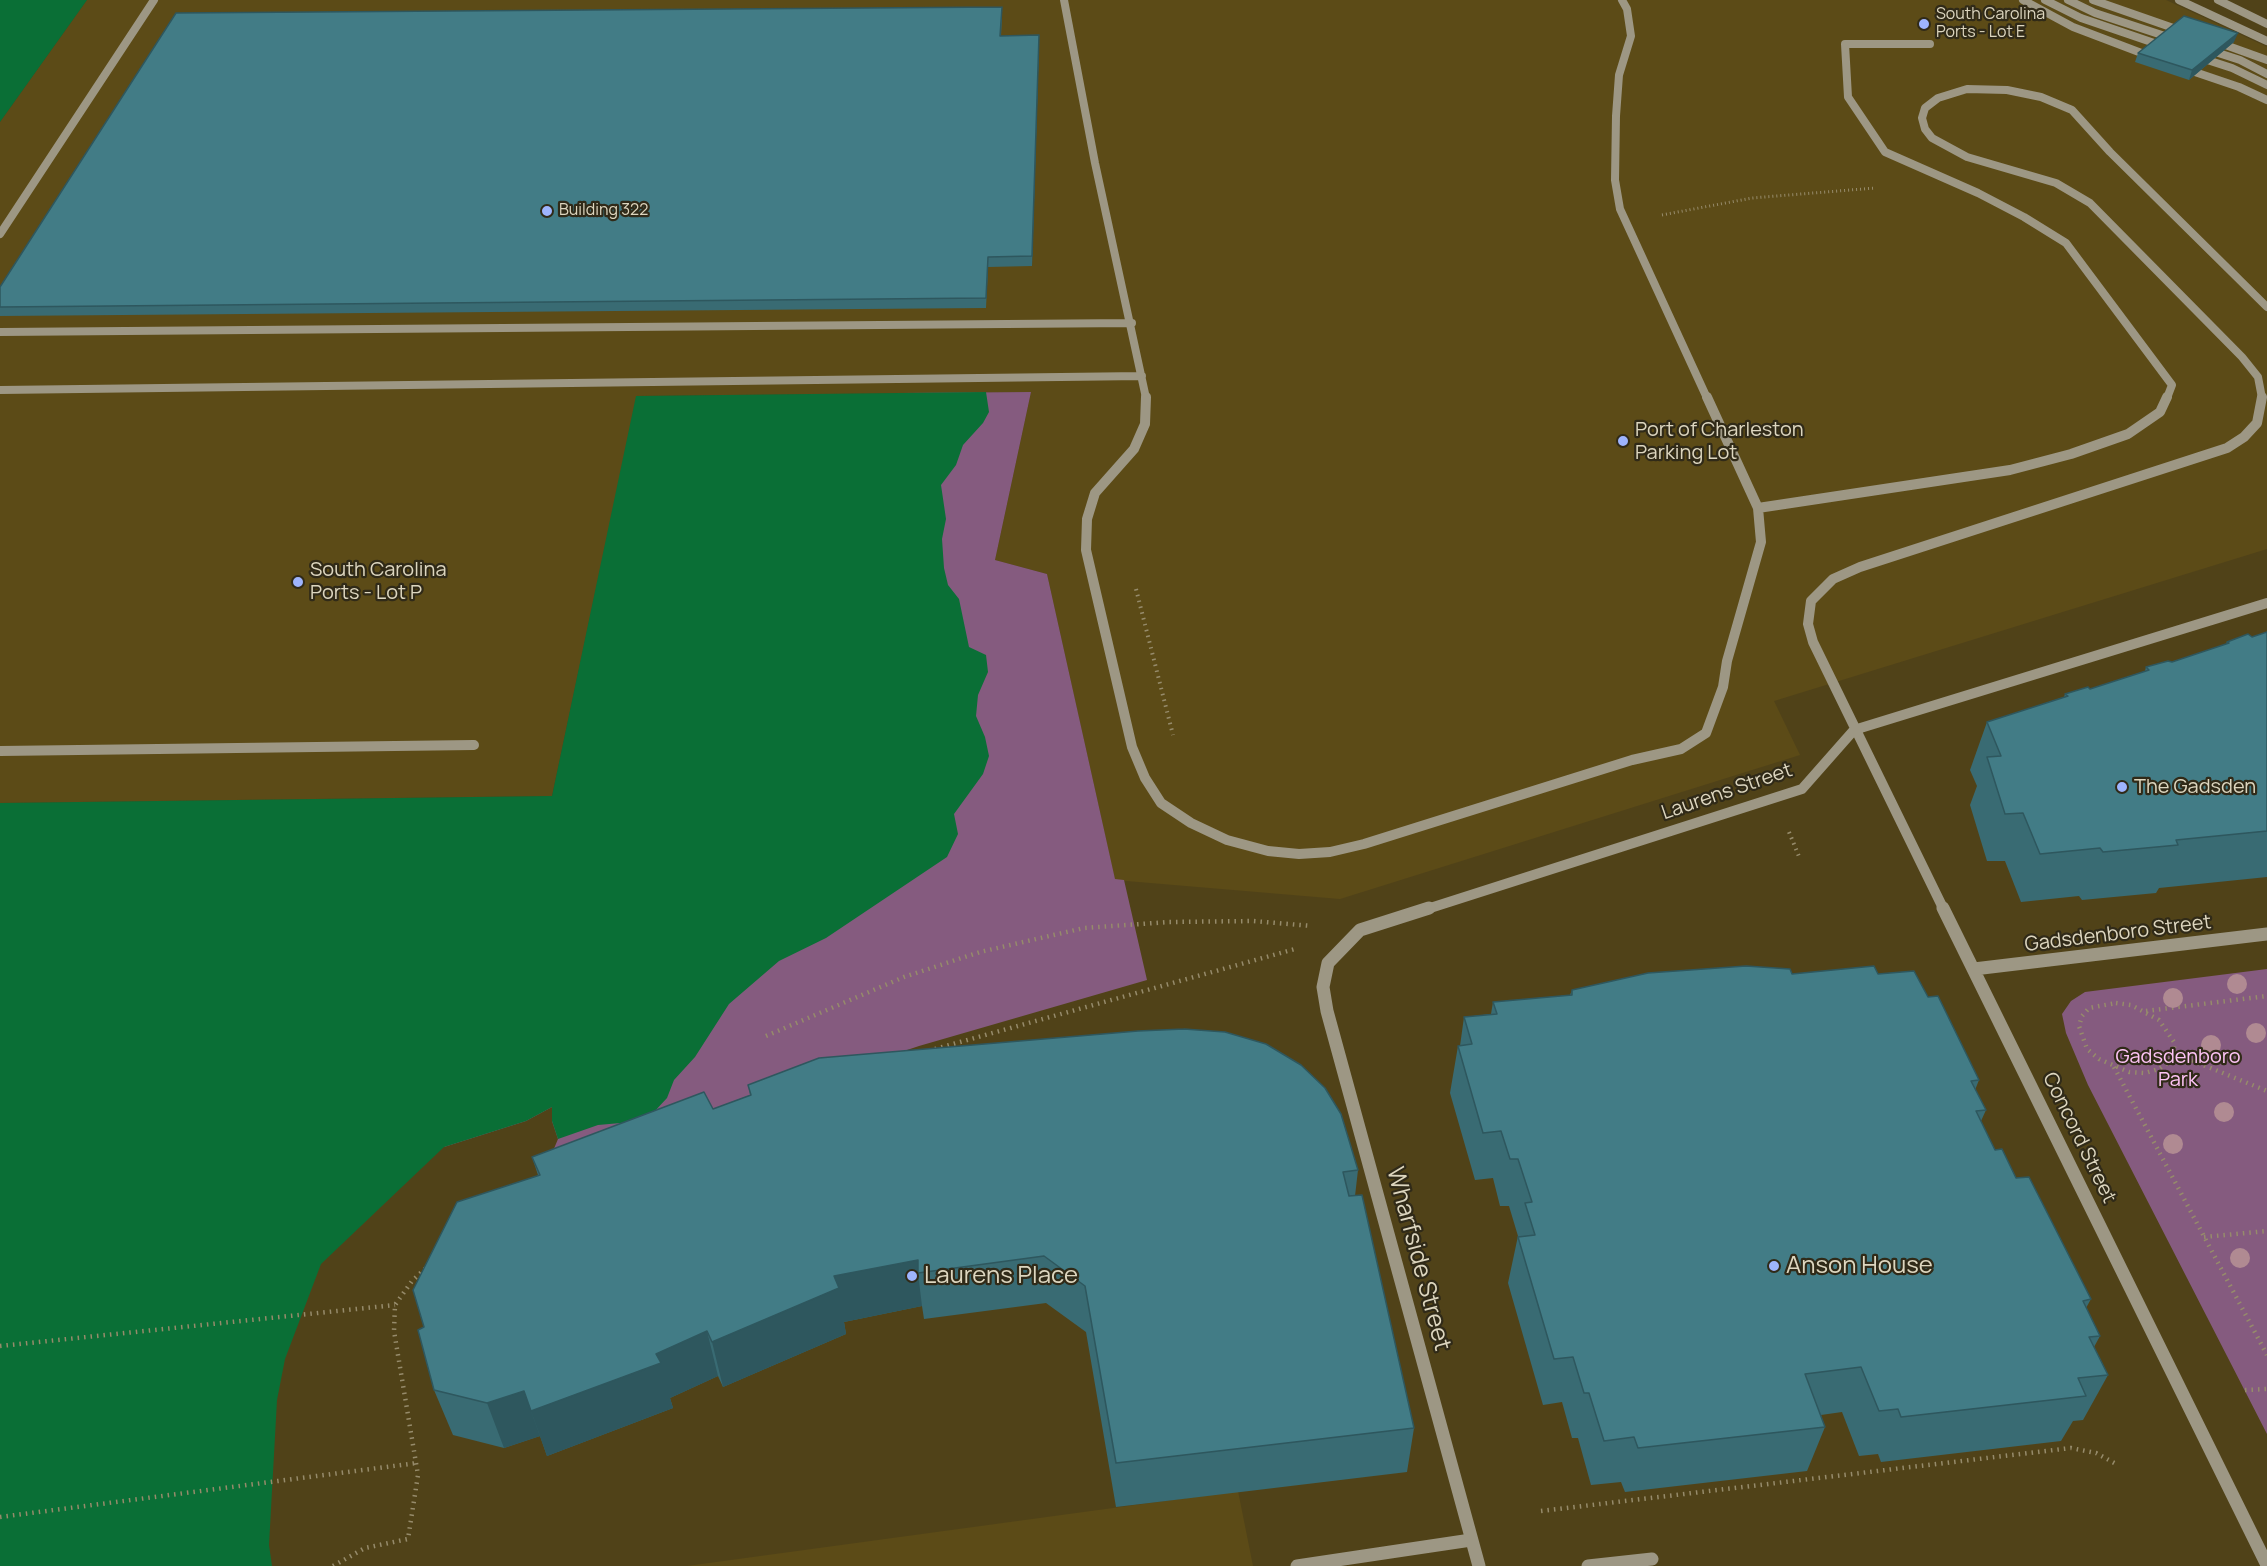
<!DOCTYPE html>
<html>
<head>
<meta charset="utf-8">
<style>
  body { margin:0 }
  canvas { display:block; background:#504218 }
</style>
</head>
<body>
<canvas width="2267" height="1566"></canvas>
<script>
const ctx = document.querySelector('canvas').getContext('2d');
ctx.lineJoin = 'round';
function paint(path, color) { ctx.fillStyle = color; ctx.fill(path, 'evenodd'); }
const toPath = rows => new Path2D(rows.map(r => 'M' + r).join(''));
function trace(path, color, width, dash) { ctx.strokeStyle = color; ctx.lineWidth = width; ctx.lineCap = dash ? 'butt' : 'round'; ctx.setLineDash(dash || []); ctx.stroke(path); }
function drawText(font, color, halo, rows, align = 'center') {
  ctx.font = font + ' Manrope,sans-serif'; ctx.lineWidth = 4.5; ctx.setLineDash([]); ctx.textBaseline = 'middle'; ctx.strokeStyle = halo; ctx.fillStyle = color; for (const [text, x, y, turn = 0] of rows) {
    ctx.save(); ctx.translate(x, y); ctx.rotate((+turn || 0) * Math.PI / 180); ctx.textAlign = isNaN(turn) ? turn : align; if (halo) ctx.strokeText(text, 0, 0); ctx.fillText(text, 0, 0); ctx.restore();
  }
}
paint(toPath([
  [87,0,2166,0,2267,47,2267,549,1774,701,1800,755,1340,899,1115,880,1047,574,995,560,1031,392,637,396,552,796,0,803,0,122],
  [1238,1491,1253,1566,687,1566]
]), '#5c4b17');
paint(toPath([
  [1031,392,995,560,1047,574,1115,879,1124,880,1147,980,919,1046,760,1099,548,1163,558,1139,552,1121,552,1107,526,1121,444,1147,900,393],
  [2267,969,2267,1434,2088,1085,2066,1033,2062,1014,2071,1001,2085,992]
]), '#855b7f');
paint(toPath([
  [0,0,87,0,0,122],
  [986,392,989,412,983,423,963,445,956,465,941,485,946,519,942,539,944,568,948,585,959,599,969,647,986,655,988,672,978,695,976,716,985,737,989,756,983,774,954,814,958,834,947,857,826,938,779,961,729,1004,695,1057,674,1080,667,1098,653,1113,632,1122,598,1125,558,1139,552,1121,552,1107,526,1121,444,1147,321,1264,285,1359,277,1400,269,1545,272,1566,0,1566,0,803,552,796,636,396]
]), '#0a6f36');
trace(toPath([
  [1662,215,1752,198,1875,188]
]), '#968b6b', 3, [1, 3]);
trace(toPath([
  [1136,589,1173,735],
  [1789,832,1800,859]
]), '#968b6b', 4, [1.5, 4.5]);
trace(toPath([
  [2116,1003,2131,1005,2159,1020,2174,1042,2174,1053,2169,1062,2159,1069,2145,1073,2129,1072,2099,1059,2087,1049,2079,1026,2082,1016,2089,1008,2116,1003],
  [2146,1011,2267,996],
  [766,1036,904,977,980,952,1084,928,1169,922,1253,921,1312,926],
  [935,1049,1295,949],
  [2174,1053,2267,1091],
  [2114,1067,2267,1355],
  [2204,1237,2267,1231],
  [0,1346,395,1305],
  [2245,1390,2267,1389],
  [1541,1511,2071,1448,2096,1453,2118,1465],
  [0,1517,417,1463],
  [333,1566,365,1548,408,1539,418,1475,394,1331,395,1305,412,1281,426,1268]
]), '#968b6b', 4.5, [1.5, 5]);
trace(toPath([
  [1064,0,1095,163,1146,398],
  [1622,0,1627,9,1631,36,1619,75,1616,116,1615,180,1620,209,1707,398],
  [2023,0,2073,27,2152,57],
  [2045,0,2081,18,2163,46],
  [2068,0,2095,13,2174,39],
  [2093,0,2182,31],
  [2179,0,2267,41],
  [2218,0,2267,24],
  [2217,42,2267,60],
  [1930,44,1845,44,1848,97,1885,152,1978,193,2024,217,2066,243,2172,385,2167,398],
  [2206,49,2240,60,2267,74],
  [2198,57,2232,68,2267,85],
  [2183,68,2239,87,2267,100],
  [0,234,154,0],
  [0,332,1132,323],
  [0,390,1142,376],
  [2262,398,2258,377,2242,357,2090,203,2056,183,1967,157,1932,138,1925,129,1922,118,1925,108,1938,98,1967,89,2007,90,2041,97,2072,110,2110,152,2267,307]
]), '#9d9784', 8);
trace(toPath([
  [1146,397,1145,424,1134,449,1095,493,1087,519,1086,550,1132,747,1145,778,1161,803,1191,823,1227,840,1268,851,1299,854,1330,852,1364,844,1632,760,1681,749,1706,733,1723,687,1727,661,1761,542,1758,508,1707,397],
  [1758,508,2010,470,2071,454,2128,434,2160,412,2167,397],
  [0,751,474,745],
  [1424,910,1802,789,1854,730,2267,603],
  [1944,910,1813,642,1808,624,1811,601,1833,579,1860,567,2227,448,2244,437,2257,423,2262,397]
]), '#9d9784', 10);
trace(toPath([
  [1429,908,1360,930,1328,963,1323,987,1327,1011,1479,1566],
  [1943,908,2267,1565],
  [1974,969,2267,934],
  [1297,1566,1471,1540],
  [1588,1566,1652,1559]
]), '#9d9784', 13);
ctx.fillStyle = '#b08a92';
for (const [x, y] of [
  [2237,984],
  [2173,998],
  [2256,1033],
  [2211,1045],
  [2224,1112],
  [2173,1144],
  [2240,1258]
]) { ctx.beginPath(); ctx.arc(x, y, 10, 0, 2 * Math.PI); ctx.fill(); }
paint(toPath([
  [1002,16,1001,36,1039,44,1032,266,988,267,986,308,0,316,0,287],
  [2234,42,2189,80,2135,62,2138,53],
  [2267,632,2267,877,2159,888,2156,893,2082,900,2079,896,2021,902,2005,861,1987,861,1970,805,1977,786,1970,770,1987,722,2064,697,2065,694,2090,689,2145,671,2146,667,2172,662,2225,645,2227,642,2252,637],
  [1792,974,1878,974,1928,997,1979,1080,1975,1090,1986,1110,1981,1121,1995,1150,2016,1178,2091,1299,2086,1308,2100,1336,2094,1347,2108,1375,2083,1420,2073,1421,2061,1441,1881,1462,1878,1454,1859,1456,1842,1412,1821,1415,1825,1427,1807,1471,1625,1492,1621,1482,1591,1485,1578,1438,1572,1438,1562,1402,1543,1405,1508,1283,1518,1236,1509,1206,1500,1206,1493,1178,1475,1180,1450,1093,1458,1046,1460,1046,1464,1017,1491,1014,1493,1002,1570,995,1572,990],
  [748,1085,1358,1170,1355,1196,1414,1428,1407,1472,1116,1507,1086,1332,1046,1303,924,1319,922,1306,844,1322,846,1334,723,1387,718,1376,670,1398,673,1408,547,1456,540,1436,504,1448,453,1435,434,1390,424,1327,538,1175,532,1157,713,1109,750,1095]
]), '#396b73');
paint(toPath([
  [2238,33,2234,42,2189,80,2192,70],
  [1039,35,1039,44,1032,266,1032,256],
  [918,1260,918,1273,922,1306,844,1322,846,1334,723,1387,712,1342,834,1276],
  [707,1331,718,1376,670,1398,673,1408,547,1456,531,1411],
  [524,1391,540,1436,504,1448,487,1403]
]), '#2e575e');
const building = toPath([
  [1002,7,1000,36,1039,35,1032,256,988,257,986,298,0,307,0,287,176,13,1002,7],
  [2184,16,2238,33,2192,70,2138,53,2184,16],
  [2267,632,2267,831,2176,840,2178,845,2103,852,2100,848,2040,854,2023,813,2005,814,1987,757,2001,756,1987,722,2068,696,2065,694,2088,687,2090,689,2149,670,2146,667,2168,661,2172,662,2229,643,2227,642,2248,634,2252,637,2267,632],
  [1746,966,1790,969,1792,974,1874,966,1878,974,1914,971,1928,997,1938,996,1979,1080,1971,1081,1986,1110,1976,1111,1995,1150,2002,1149,2016,1178,2029,1177,2091,1299,2083,1301,2100,1336,2089,1337,2108,1375,2078,1378,2086,1396,1901,1417,1898,1409,1879,1411,1861,1367,1805,1374,1825,1427,1638,1448,1634,1437,1604,1441,1589,1393,1584,1393,1573,1357,1554,1359,1518,1237,1535,1235,1525,1203,1532,1202,1518,1159,1510,1159,1501,1131,1483,1133,1458,1046,1472,1044,1464,1017,1497,1014,1493,1002,1572,995,1572,990,1648,973,1746,966],
  [1184,1029,1225,1032,1266,1044,1301,1065,1325,1088,1341,1114,1358,1170,1343,1172,1349,1196,1362,1195,1414,1428,1116,1463,1085,1286,1044,1256,918,1273,918,1260,834,1276,839,1288,712,1342,707,1331,656,1354,661,1363,531,1411,524,1391,487,1403,434,1390,418,1330,424,1327,413,1290,457,1202,540,1175,532,1157,704,1092,713,1109,751,1095,748,1085,819,1058,1138,1031,1184,1029]
]);
paint(building, '#427c86');
trace(building, '#2e575e', 1.5);
for (const [x, y, r, color] of [
  [1924,24,6,"#9eb4fd"],
  [547,211,6,"#9eb4fd"],
  [1623,441,6,"#9eb4fd"],
  [298,582,6,"#9eb4fd"],
  [2122,787,6,"#9eb4fd"],
  [1774,1266,6,"#9eb4fd"],
  [912,1276,6,"#9eb4fd"]
]) { const dot = new Path2D(); dot.arc(x, y, r, 0, 2 * Math.PI); ctx.fillStyle = color; ctx.fill(dot); trace(dot, '#302a18', 2); }
drawText('16px', '#ddd6bf', '#302a18', [
  ["South Carolina",1936,15],
  ["Ports - Lot E",1936,33],
  ["Building 322",559,211]
], 'left');
drawText('20px', '#ddd6bf', '#302a18', [
  ["Port of Charleston",1635,430],
  ["Parking Lot",1635,453],
  ["South Carolina",310,570],
  ["Ports - Lot P",310,593],
  ["The Gadsden",2134,787]
], 'left');
drawText('20px', '#ddd6bf', '#302a18', [
  ["Laurens Street",1727,792,-19],
  ["Gadsdenboro Street",2118,934,-7],
  ["Concord Street",2079,1138,64]
]);
drawText('20px', '#fec4f6', '#302a18', [
  ["Gadsdenboro",2178,1057],
  ["Park",2178,1080]
]);
drawText('24px', '#ddd6bf', '#302a18', [
  ["Wharfside Street",1418,1259,75]
]);
drawText('24px', '#ddd6bf', '#302a18', [
  ["Anson House",1786,1266],
  ["Laurens Place",924,1276]
], 'left');
</script>
</body>
</html>
